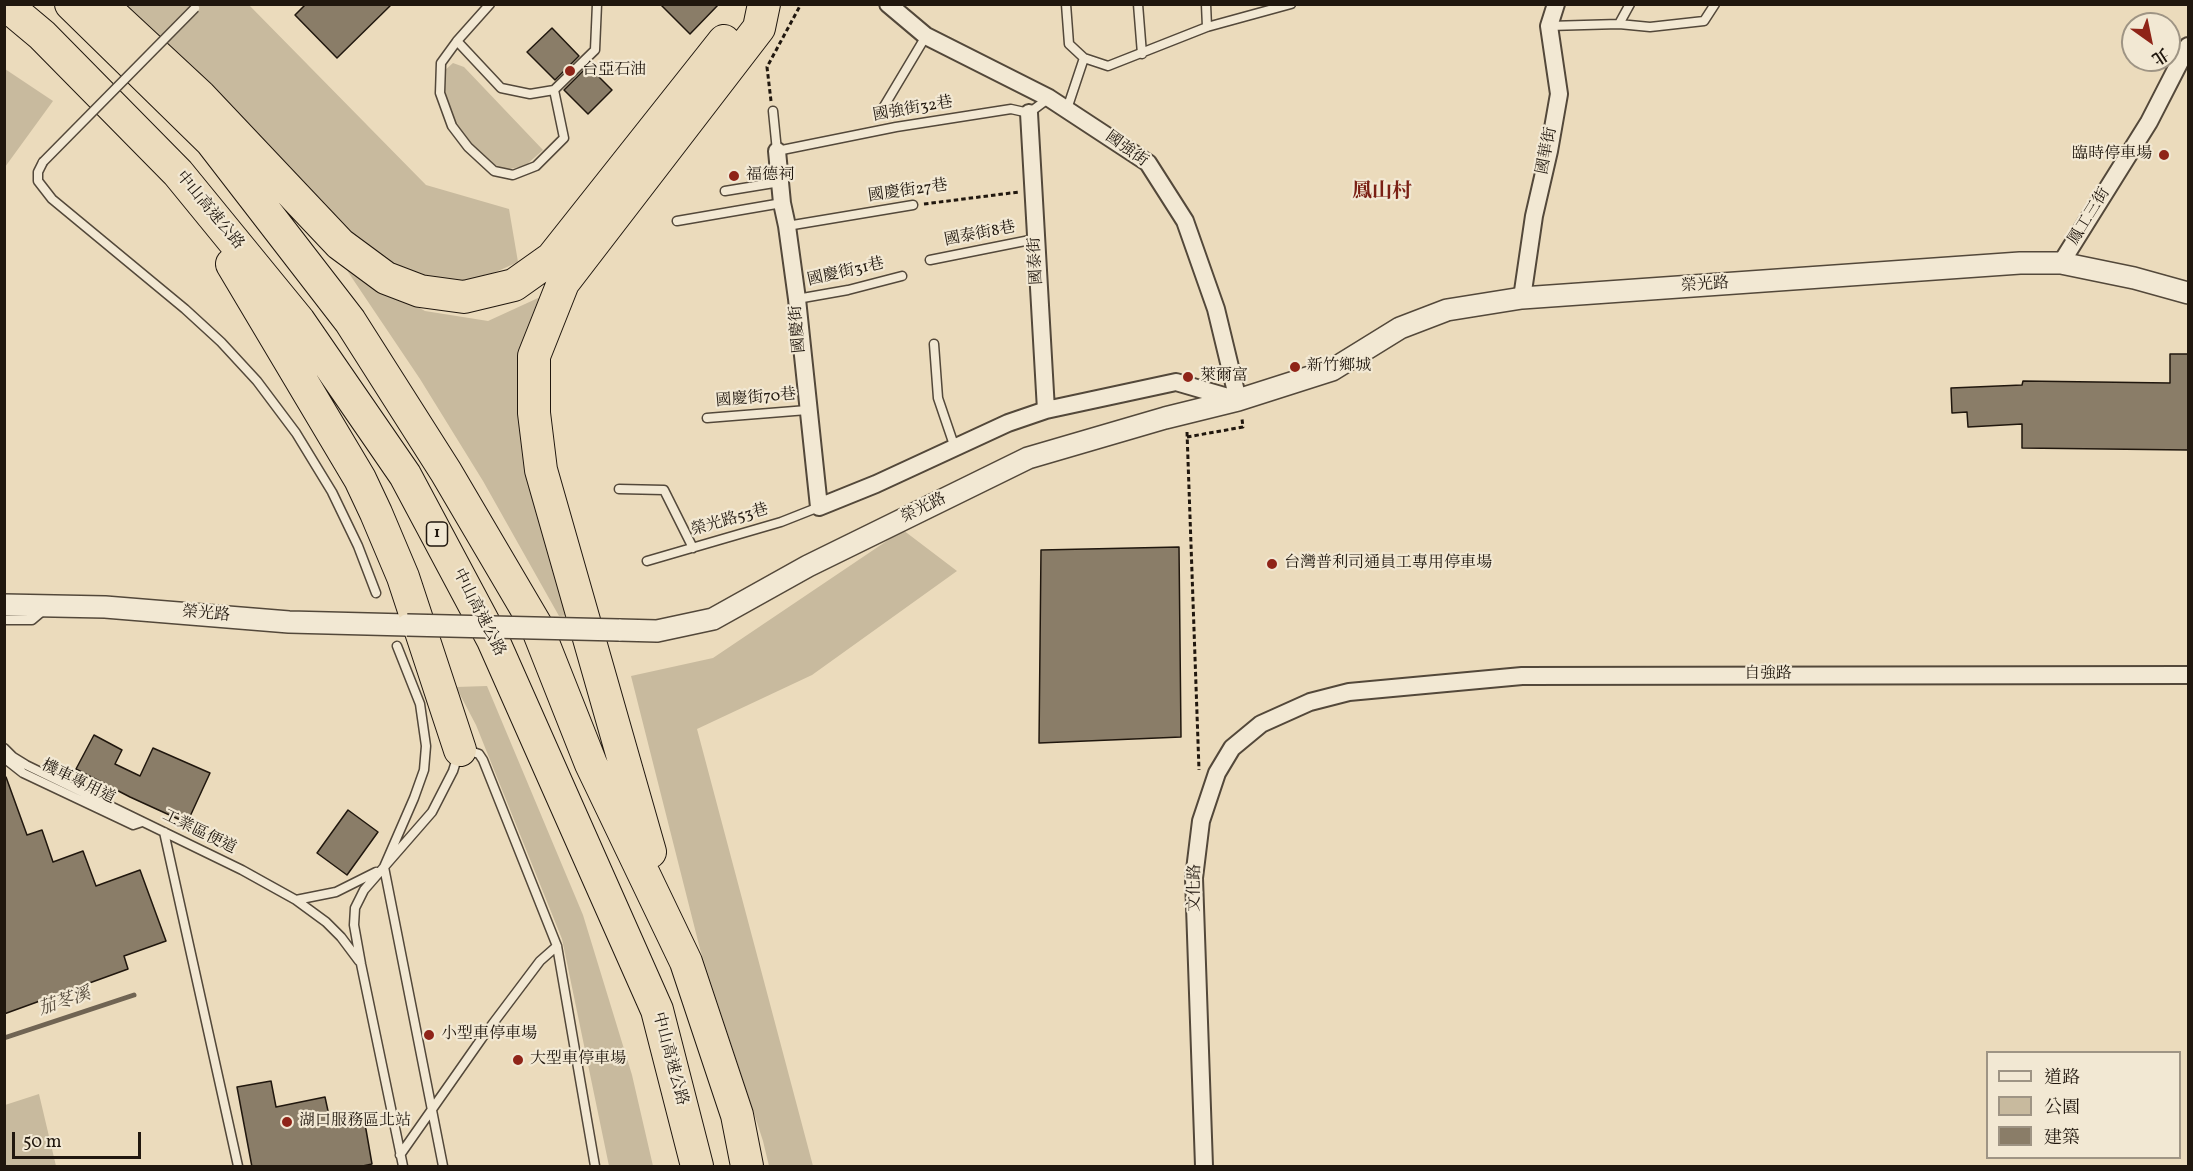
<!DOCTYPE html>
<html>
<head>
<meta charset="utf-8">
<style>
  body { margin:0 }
  #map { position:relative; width:2193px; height:1171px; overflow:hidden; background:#ebdbbc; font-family:Vollkorn,"Noto Serif TC",serif }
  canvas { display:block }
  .frame { position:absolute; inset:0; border:6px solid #20170e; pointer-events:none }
  .legend { position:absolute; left:1986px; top:1051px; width:195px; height:108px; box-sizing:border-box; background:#f2e8d3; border:2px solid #9e9484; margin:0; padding:8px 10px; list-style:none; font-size:18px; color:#20170e }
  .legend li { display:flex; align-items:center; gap:12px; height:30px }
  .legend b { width:30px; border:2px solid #9e9484 }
  .north { position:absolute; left:2121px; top:12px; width:60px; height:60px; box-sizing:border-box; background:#f2e8d3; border:2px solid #9e9484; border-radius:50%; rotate:147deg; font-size:16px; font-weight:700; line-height:24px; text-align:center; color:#20170e }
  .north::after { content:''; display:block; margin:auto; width:21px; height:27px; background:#8f2418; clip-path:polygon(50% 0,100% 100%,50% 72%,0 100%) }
  .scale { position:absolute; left:12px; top:1132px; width:129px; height:27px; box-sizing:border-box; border:3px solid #20170e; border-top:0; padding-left:8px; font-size:18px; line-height:21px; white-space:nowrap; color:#20170e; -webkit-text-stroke:4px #f2e8d3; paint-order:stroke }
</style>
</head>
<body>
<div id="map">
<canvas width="2193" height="1171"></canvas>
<div class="frame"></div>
<ul class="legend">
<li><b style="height:8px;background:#f2e8d3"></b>道路</li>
<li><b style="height:16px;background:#c8ba9e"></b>公園</li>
<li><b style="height:16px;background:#8a7d68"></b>建築</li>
</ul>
<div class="north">北</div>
<div class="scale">50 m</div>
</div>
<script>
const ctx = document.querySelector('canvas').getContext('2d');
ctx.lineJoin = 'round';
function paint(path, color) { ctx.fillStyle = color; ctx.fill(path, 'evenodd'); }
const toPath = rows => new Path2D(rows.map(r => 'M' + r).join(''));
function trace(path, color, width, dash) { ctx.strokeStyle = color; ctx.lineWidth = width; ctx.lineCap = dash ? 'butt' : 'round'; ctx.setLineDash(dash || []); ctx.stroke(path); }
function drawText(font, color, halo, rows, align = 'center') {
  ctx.font = font + ' Vollkorn,"Noto Serif TC",serif'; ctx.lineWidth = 4.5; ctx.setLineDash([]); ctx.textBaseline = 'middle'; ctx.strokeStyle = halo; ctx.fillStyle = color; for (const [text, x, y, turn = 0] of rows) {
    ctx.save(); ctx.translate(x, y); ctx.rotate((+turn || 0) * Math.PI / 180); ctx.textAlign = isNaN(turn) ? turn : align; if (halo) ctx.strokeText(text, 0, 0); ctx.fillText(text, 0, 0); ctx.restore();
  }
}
paint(toPath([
  [104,5,249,5,426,185,509,209,518,262,467,285,406,271,366,247],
  [453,63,464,67,543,150,525,166,499,171,451,125,441,90,444,71],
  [5,69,53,101,5,167],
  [344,266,425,311,488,321,549,293,522,348,572,615,559,616,483,481,420,379],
  [903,530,957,571,812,675,697,729,813,1166,769,1166,763,1141,700,949,631,676,713,658],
  [487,686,583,915,632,1075,653,1166,609,1166,562,939,476,725,456,687],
  [39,1094,56,1166,5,1166,5,1105]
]), '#c8ba9e');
trace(toPath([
  [4,1038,134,995]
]), '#706453', 5);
const building = toPath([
  [306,4,392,4,337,58,295,15,306,4],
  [660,4,719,4,690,34,660,4],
  [552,28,579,56,555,80,527,52,552,28],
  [588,66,612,90,588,114,564,90,588,66],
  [2170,354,2188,354,2188,450,2022,448,2022,424,1968,427,1967,412,1952,413,1951,388,2022,385,2023,381,2170,383,2170,354],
  [1179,547,1181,737,1039,743,1041,550,1179,547],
  [94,735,122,750,115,764,140,776,153,748,210,773,187,823,130,797,76,769,94,735],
  [4,777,6,777,27,835,42,830,53,862,83,851,96,886,140,870,166,941,124,956,128,969,4,1014,4,777],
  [348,810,378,832,347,875,317,853,348,810],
  [271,1081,276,1107,325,1097,331,1125,364,1118,372,1164,358,1167,252,1167,237,1087,271,1081]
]);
paint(building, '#8a7d68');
trace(building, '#20170e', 1.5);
const service = toPath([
  [490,4,457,41,501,88,530,94,554,90,595,50,597,4],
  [1066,4,1069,44,1084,58,1108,66,1207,27,1291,4],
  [1138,4,1142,54],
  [1206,4,1207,27],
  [1619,24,1630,4],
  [1549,26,1619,24,1650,27,1704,21,1715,4],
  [457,41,441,63,440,93,452,126,468,147,494,171,513,175,536,166,564,138,554,90],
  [883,108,926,36],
  [1067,109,1084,58],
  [773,111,777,151,896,127,1011,109,1029,113,1049,98],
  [43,162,38,172,38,181,52,199,185,309,221,342,257,381,296,433,332,492,358,546,376,593],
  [725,191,780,182],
  [677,221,782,203],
  [787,226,913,205],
  [930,260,1035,239],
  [797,299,848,290,902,276],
  [934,344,938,398,955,448],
  [707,418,807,410],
  [619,489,664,490,693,548],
  [647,561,781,522,819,507],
  [4,620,32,620,45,609],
  [397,646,420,704,426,746,424,770,414,798,384,867,443,1166],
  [4,748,13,757,26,765,242,870,296,900,336,892,376,872],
  [467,750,479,754,483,760,557,946,595,1166],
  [4,758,23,773,133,825,142,822],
  [164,832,238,1166],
  [296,900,326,922,341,937,359,961],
  [400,1155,482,1038,540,961,557,946],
  [403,1166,361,964,354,925,355,908,364,890,432,812,453,771,458,755]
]);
const minor = toPath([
  [1029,113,1046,410],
  [777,151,782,203,787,226,797,299,819,507,876,484,1008,423,1046,410,1176,382,1238,400,1216,309,1185,221,1148,163,1049,98,926,36,888,4],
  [2061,263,2149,122,2188,46],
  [1522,298,1534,216,1549,151,1559,94,1549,26,1556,4],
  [1204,1166,1194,878,1201,821,1217,773,1232,748,1261,724,1310,702,1349,692,1522,676,2188,675]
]);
const tertiary = toPath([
  [4,605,105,607,289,622,407,625],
  [619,630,657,631,713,619,808,566,1028,458,1165,418,1238,400,1332,370,1400,328,1447,310,1522,298,2020,263,2061,263,2134,278,2188,293]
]);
const motorway = toPath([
  [5,4,42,35,178,173,299,321,405,475,493,640,657,1010,697,1166],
  [71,4,211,141,350,321,446,472,536,625,591,764,686,962,737,1115,747,1166],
  [101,4,200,96,340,244,386,278,420,291,464,297,514,285,552,258,724,41],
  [232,264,360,479,376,513,403,577,460,750],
  [650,852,541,470,534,413,534,356,563,283,759,28,764,4]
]);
trace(service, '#53483a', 11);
trace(minor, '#53483a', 20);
trace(tertiary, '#53483a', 24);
trace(motorway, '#20170e', 34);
trace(toPath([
  [771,101,767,67,801,4],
  [924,204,1019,192],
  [1187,432,1199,770],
  [1187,437,1243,427,1242,419]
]), '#20170e', 3, [4.5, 3]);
trace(service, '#f2e8d3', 8);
trace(minor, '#f2e8d3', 16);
trace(tertiary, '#f2e8d3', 21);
trace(motorway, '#ebdbbc', 32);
const serviceBridge = toPath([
  [43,162,195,8]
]);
const tertiaryBridge = toPath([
  [407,625,619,630]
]);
trace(serviceBridge, '#53483a', 11, []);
trace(tertiaryBridge, '#53483a', 24, []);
trace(serviceBridge, '#f2e8d3', 8);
trace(tertiaryBridge, '#f2e8d3', 21);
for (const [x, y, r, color] of [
  [570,71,6,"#8f2418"],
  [2164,155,6,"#8f2418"],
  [734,176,6,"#8f2418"],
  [1295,367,6,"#8f2418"],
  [1188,377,6,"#8f2418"],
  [1272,564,6,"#8f2418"],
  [429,1035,6,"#8f2418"],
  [518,1060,6,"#8f2418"],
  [287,1122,6,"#8f2418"]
]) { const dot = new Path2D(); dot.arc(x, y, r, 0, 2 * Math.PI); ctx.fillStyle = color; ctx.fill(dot); trace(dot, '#f2e8d3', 2); }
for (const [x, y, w] of [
  [437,534,21]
]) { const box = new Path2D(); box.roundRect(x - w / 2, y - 12, w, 24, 4.5); ctx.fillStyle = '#f2e8d3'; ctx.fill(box); trace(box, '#20170e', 1.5); }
drawText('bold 15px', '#20170e', null, [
  ["1",437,534]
]);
drawText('16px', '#20170e', '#f2e8d3', [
  ["台亞石油",582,71],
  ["臨時停車場",2152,155,"right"],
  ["福德祠",746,176],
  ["新竹鄉城",1307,367],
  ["萊爾富",1200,377],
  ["台灣普利司通員工專用停車場",1284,564],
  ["小型車停車場",441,1035],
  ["大型車停車場",530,1060],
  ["湖口服務區北站",299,1122]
], 'left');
drawText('16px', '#20170e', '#f2e8d3', [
  ["國強街32巷",913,110,-10],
  ["國強街",1126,150,36],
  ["國華街",1548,151,-79],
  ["國慶街27巷",908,192,-8],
  ["中山高速公路",209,211,50],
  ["鳳工三街",2090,217,-58],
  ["國泰街8巷",980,235,-11],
  ["國泰街",1037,261,-93],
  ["國慶街31巷",846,273,-13],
  ["榮光路",1705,286,-4],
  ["國慶街",799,329,-95],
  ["國慶街70巷",756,399,-5],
  ["榮光路",924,509,-26],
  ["榮光路53巷",730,521,-16],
  ["中山高速公路",478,613,63],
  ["榮光路",206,615,5],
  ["自強路",1768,675],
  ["機車專用道",78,783,26],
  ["工業區便道",199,833,26],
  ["文化路",1196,888,-89],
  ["中山高速公路",669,1059,75]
]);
drawText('italic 18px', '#564b3c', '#f2e8d3', [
  ["茄苳溪",65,1003,-18]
]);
drawText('bold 20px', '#7a1f14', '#f2e8d3', [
  ["鳳山村",1382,193]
]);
</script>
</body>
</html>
